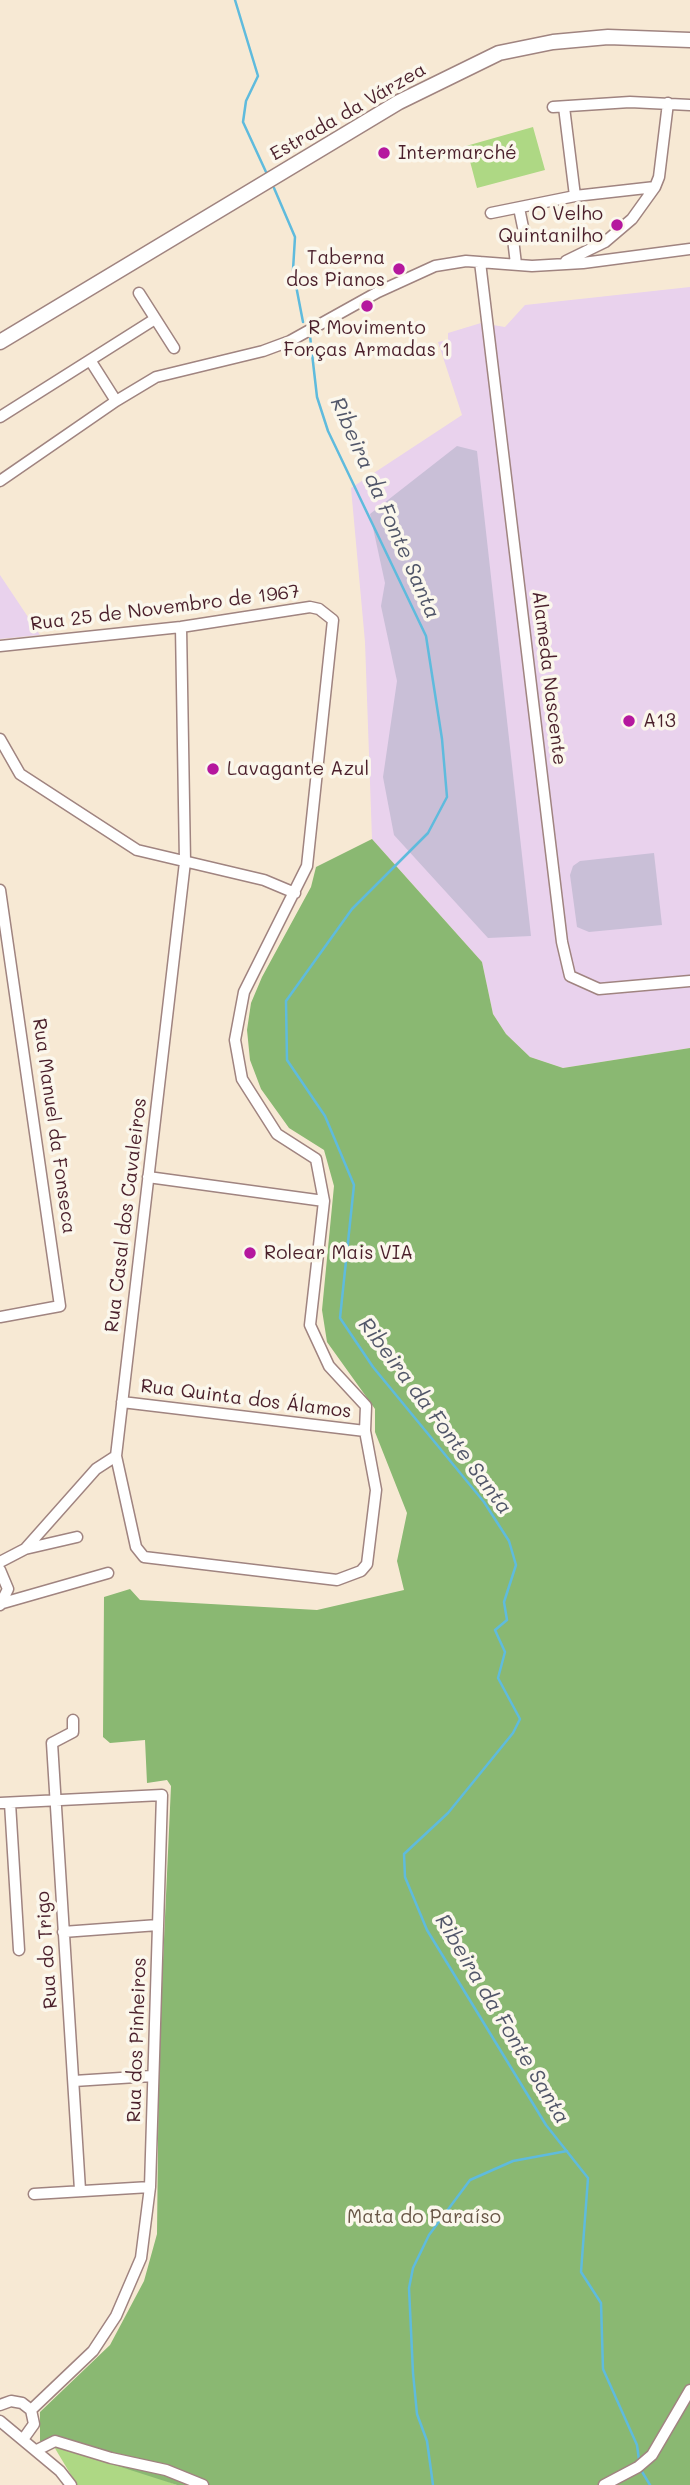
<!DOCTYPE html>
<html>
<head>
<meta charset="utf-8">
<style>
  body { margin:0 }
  canvas { display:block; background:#f7e9d4 }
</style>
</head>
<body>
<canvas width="690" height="2485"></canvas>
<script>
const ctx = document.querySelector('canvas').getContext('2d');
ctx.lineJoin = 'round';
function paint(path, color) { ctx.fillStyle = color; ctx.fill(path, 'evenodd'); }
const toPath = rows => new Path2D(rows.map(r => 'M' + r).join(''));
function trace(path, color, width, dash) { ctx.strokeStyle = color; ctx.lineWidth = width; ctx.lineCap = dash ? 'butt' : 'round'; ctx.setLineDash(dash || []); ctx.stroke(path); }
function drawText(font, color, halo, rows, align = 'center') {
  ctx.font = font + ' Mali,sans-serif'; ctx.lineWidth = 7; ctx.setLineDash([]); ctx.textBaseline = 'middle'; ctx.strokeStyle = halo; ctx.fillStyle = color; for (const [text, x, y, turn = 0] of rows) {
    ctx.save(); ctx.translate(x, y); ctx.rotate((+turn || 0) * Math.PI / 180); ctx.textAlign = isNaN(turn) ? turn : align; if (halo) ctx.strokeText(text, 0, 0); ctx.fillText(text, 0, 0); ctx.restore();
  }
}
paint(toPath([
  [690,287,690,1048,563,1068,530,1057,506,1034,493,1014,482,962,372,839,365,642,351,488,462,415,438,342,448,340,448,333,481,323,505,327,525,305],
  [0,575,40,635,0,639]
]), '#e9d2ed');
paint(toPath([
  [457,446,477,451,531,936,488,938,394,835,383,777,397,681,381,606,385,583,370,514],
  [654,853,662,925,589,932,577,927,570,875,573,866,580,861]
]), '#c9bfd7');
paint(toPath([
  [533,127,545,170,477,188,466,146],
  [53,2445,153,2476,177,2485,77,2485]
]), '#aed884');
paint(toPath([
  [372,839,482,962,493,1014,506,1034,530,1057,563,1068,690,1048,690,2485,177,2485,40,2441,40,2412,110,2345,144,2281,157,2234,159,2049,171,1786,167,1780,147,1783,145,1740,110,1743,103,1737,104,1597,130,1589,140,1600,317,1610,404,1590,397,1561,407,1513,375,1432,375,1409,327,1342,322,1310,334,1186,324,1150,289,1128,261,1089,250,1060,247,1030,251,1003,262,977,311,887,316,867]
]), '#8ab872');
trace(toPath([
  [235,0,258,76,246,101,243,122,266,172],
  [274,188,295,237,293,270,303,322],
  [310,336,317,397,328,431,426,636,442,739,447,797,428,833,352,909,286,1001,287,1060,325,1116,354,1185,340,1318,373,1367,484,1502,509,1541,516,1565,504,1602,507,1620,495,1630,505,1652,498,1678,520,1719,513,1733,448,1813,404,1854,405,1877,427,1930,546,2125,588,2178,581,2272,601,2303,603,2369,637,2445,639,2460],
  [641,2470,650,2485],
  [433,2485,427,2441,417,2414,413,2373,409,2288,413,2268,429,2235,470,2180,513,2161,567,2151]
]), '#5fbbdd', 2.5);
const minor = toPath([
  [553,107,630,102,690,105],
  [564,107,575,196],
  [519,208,525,237],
  [491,213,575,196,655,187],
  [513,239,516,264],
  [566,261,605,242,632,219,655,187,659,177,668,103],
  [480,262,562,942,570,976,599,989,690,981],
  [139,293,174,348],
  [90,360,116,401],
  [0,417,155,319],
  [0,481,116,401,156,377,263,351,290,341,378,292,435,266,466,261,532,266,583,263,690,249],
  [0,646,181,627,310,607,319,609,333,620,307,866,244,992,235,1040,242,1079,277,1134,316,1159,324,1201,310,1325,329,1366,366,1406,365,1431,376,1490,367,1564,361,1571,337,1580,144,1557,136,1547,116,1456,185,862,181,627],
  [0,739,20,774,137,850,264,880,295,893],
  [0,890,60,1306,0,1317],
  [148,1177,324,1201],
  [122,1402,365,1431],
  [25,1549,77,1537],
  [0,1562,25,1549,96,1469,116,1456],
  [0,1570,8,1589,0,1605],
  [3,1603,108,1573],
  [73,1720,73,1732,52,1743,80,2190],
  [0,1803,162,1795,150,2187,141,2258,116,2316,93,2351,31,2410],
  [10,1803,19,1950],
  [63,1932,158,1925],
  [74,2081,152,2076],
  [34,2194,150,2187],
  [0,2405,11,2401,22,2403,31,2410,34,2424,24,2438],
  [0,2421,60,2471,71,2485],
  [37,2450,55,2441,111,2458,166,2470,203,2485],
  [604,2485,638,2467,652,2455,690,2390]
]);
const major = toPath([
  [0,342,399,102,499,53,553,42,608,37,690,40]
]);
trace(minor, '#a08480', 13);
trace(major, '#a08480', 17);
trace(minor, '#fff', 10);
trace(major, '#fff', 14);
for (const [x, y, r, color] of [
  [384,153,7,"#b5179e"],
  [617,225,7,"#b5179e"],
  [399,269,7,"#b5179e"],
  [367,306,7,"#b5179e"],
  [629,721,7,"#b5179e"],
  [213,769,7,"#b5179e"],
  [250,1253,7,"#b5179e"]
]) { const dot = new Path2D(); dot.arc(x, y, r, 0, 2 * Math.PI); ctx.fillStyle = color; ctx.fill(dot); trace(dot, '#fbf7ec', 2.5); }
drawText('19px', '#4a1f2b', '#fbf7ec', [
  ["Estrada da Várzea",348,112,-30],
  ["Rua 25 de Novembro de 1967",165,608,-7],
  ["Alameda Nascente",549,678,83],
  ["Rua Manuel da Fonseca",54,1126,82],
  ["Rua Casal dos Cavaleiros",126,1215,-83],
  ["Rua Quinta dos Álamos",246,1399,7],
  ["Rua do Trigo",47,1950,-94],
  ["Rua dos Pinheiros",137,2040,-88]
]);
drawText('19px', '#4a1f2b', '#fbf7ec', [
  ["Intermarché",398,153],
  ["O Velho",603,214,"right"],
  ["Quintanilho",603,236,"right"],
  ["Taberna",385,258,"right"],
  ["dos Pianos",385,280,"right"],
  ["R Movimento",367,328,"center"],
  ["Forças Armadas 1",367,350,"center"],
  ["A13",643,721],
  ["Lavagante Azul",227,769],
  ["Rolear Mais VIA",264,1253]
], 'left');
drawText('19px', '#685646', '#fbf7ec', [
  ["Mata do Paraíso",424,2217]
]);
drawText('italic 21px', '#515669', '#fbf7ec', [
  ["Ribeira da Fonte Santa",385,508,66],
  ["Ribeira da Fonte Santa",435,1416,53],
  ["Ribeira da Fonte Santa",502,2019,59]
]);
</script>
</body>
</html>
